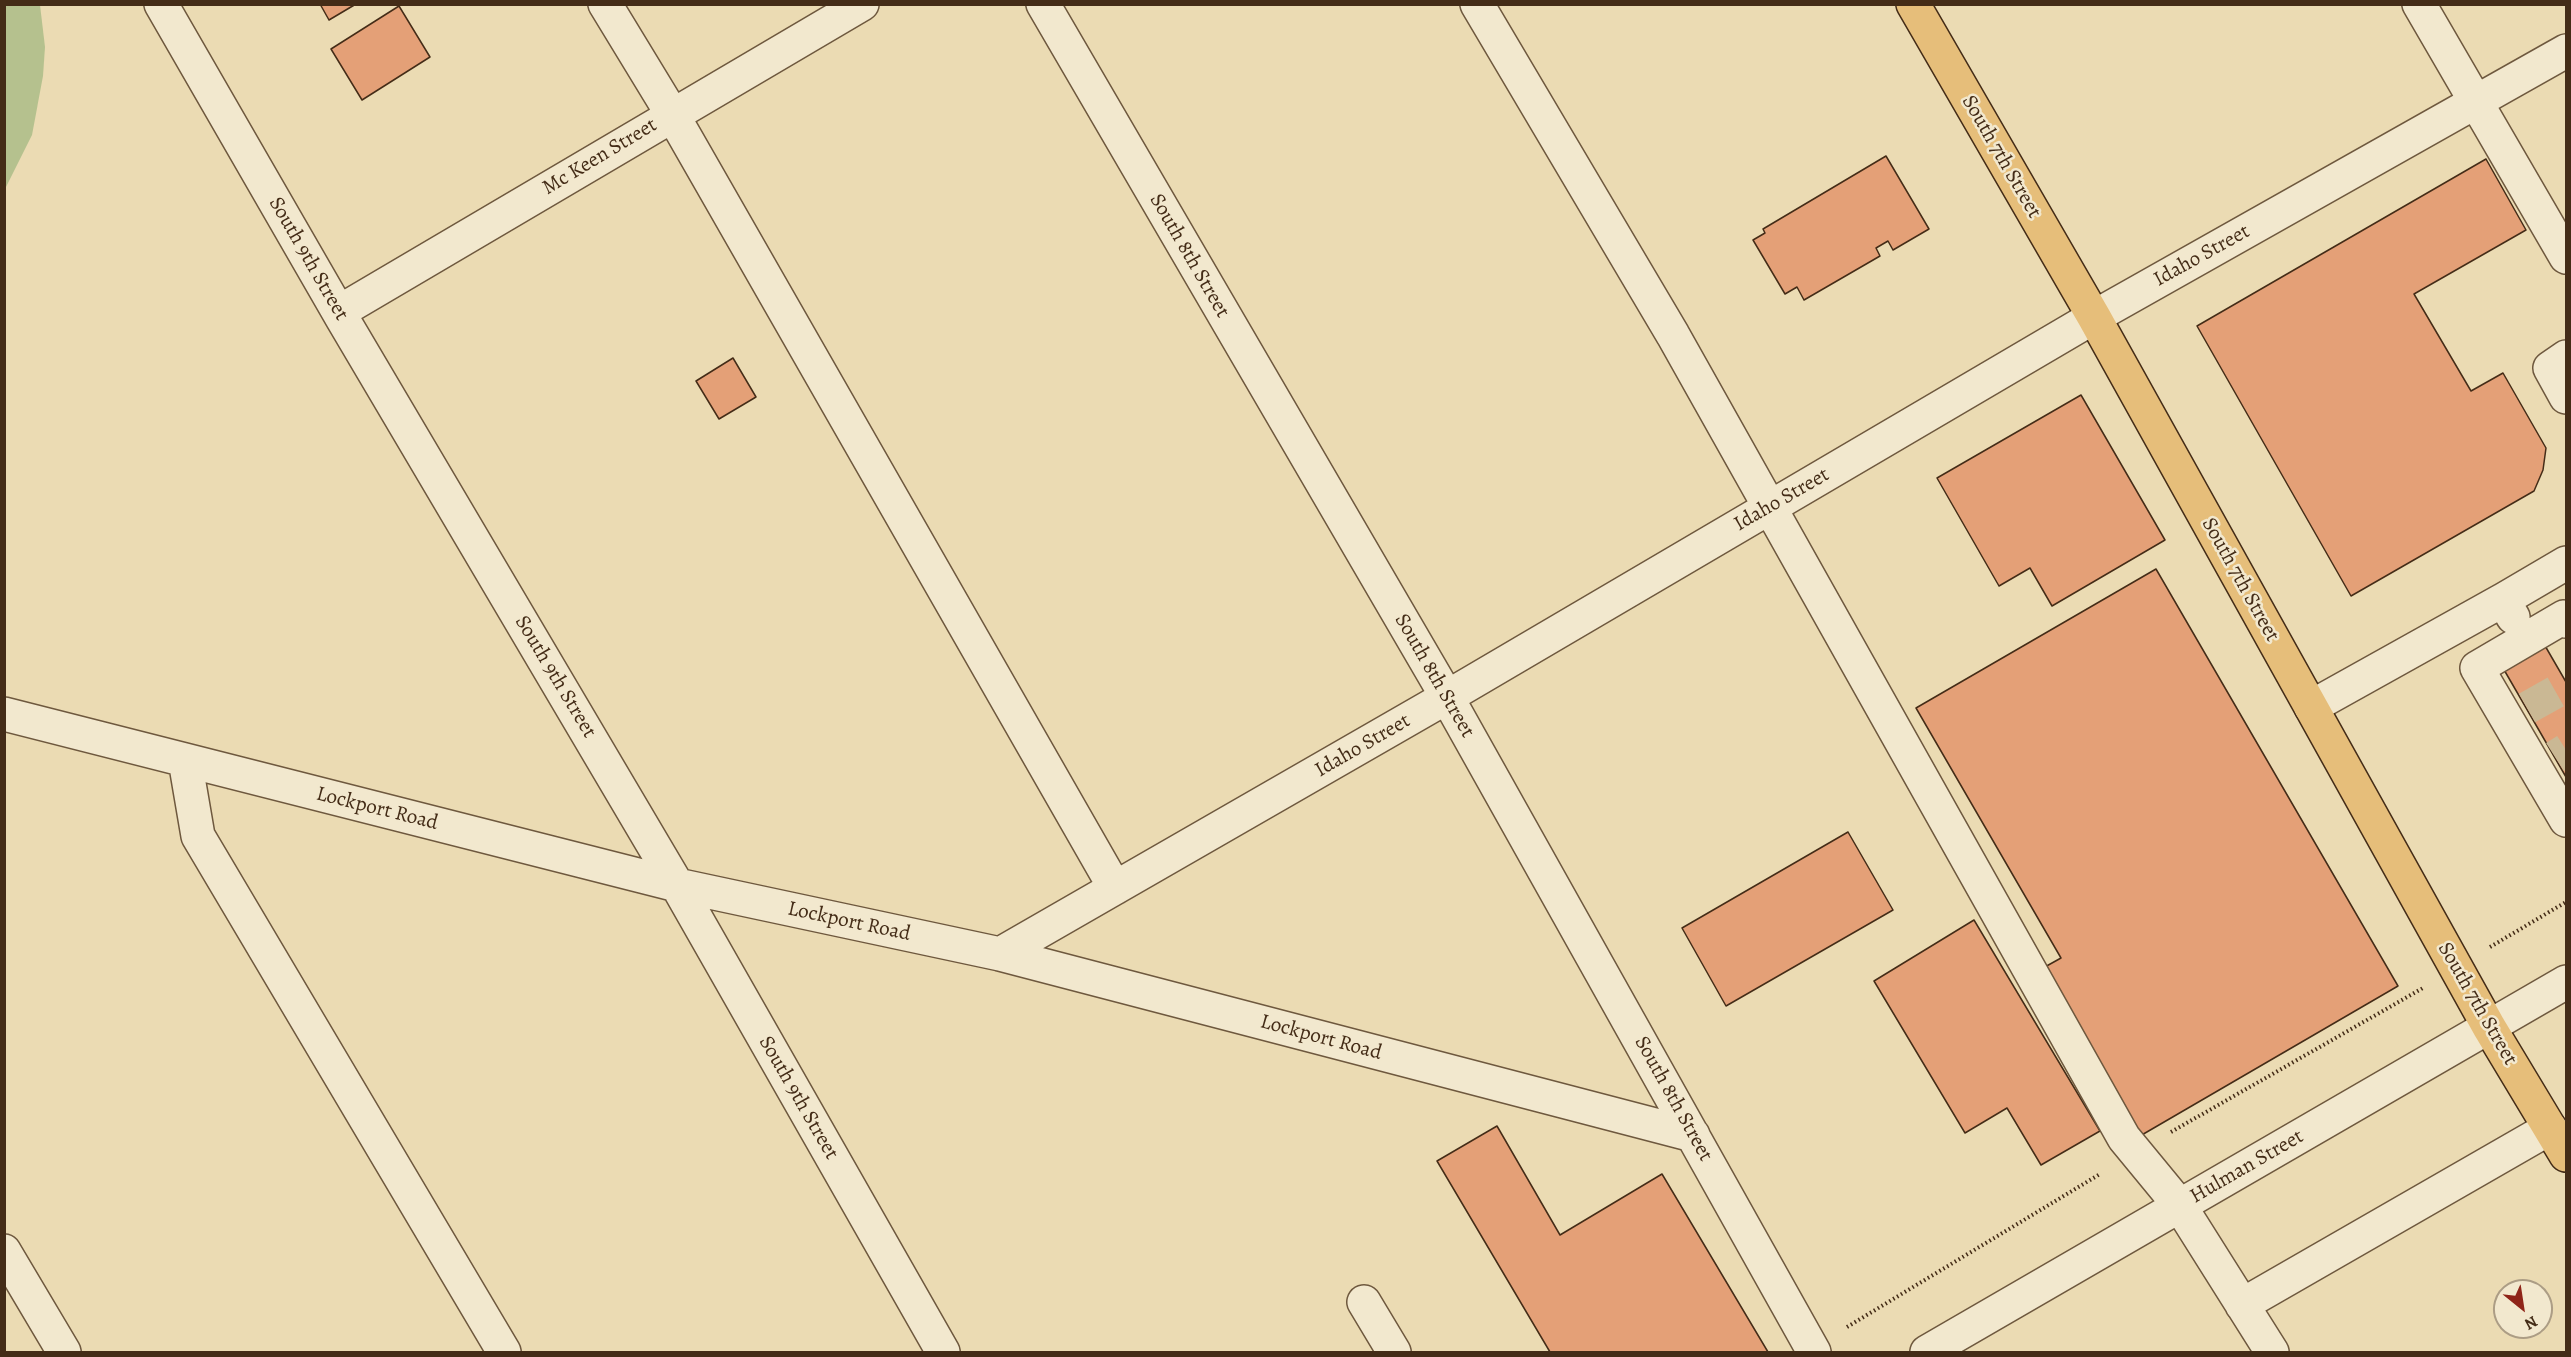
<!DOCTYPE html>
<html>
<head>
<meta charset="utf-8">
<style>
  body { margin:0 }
  #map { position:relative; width:2571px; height:1357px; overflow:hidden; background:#ebdbb3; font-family:Alegreya,serif }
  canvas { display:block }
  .frame { position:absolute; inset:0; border:6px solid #442c17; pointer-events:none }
  .north { position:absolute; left:2493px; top:1279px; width:60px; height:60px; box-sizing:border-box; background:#f2e8ce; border:2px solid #ac9d85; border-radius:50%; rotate:150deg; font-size:16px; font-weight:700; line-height:24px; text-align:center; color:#442c17 }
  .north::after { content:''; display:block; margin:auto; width:21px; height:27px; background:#8f2418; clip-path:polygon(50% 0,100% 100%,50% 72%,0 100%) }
</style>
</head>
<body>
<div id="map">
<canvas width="2571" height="1357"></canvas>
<div class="frame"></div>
<div class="north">N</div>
</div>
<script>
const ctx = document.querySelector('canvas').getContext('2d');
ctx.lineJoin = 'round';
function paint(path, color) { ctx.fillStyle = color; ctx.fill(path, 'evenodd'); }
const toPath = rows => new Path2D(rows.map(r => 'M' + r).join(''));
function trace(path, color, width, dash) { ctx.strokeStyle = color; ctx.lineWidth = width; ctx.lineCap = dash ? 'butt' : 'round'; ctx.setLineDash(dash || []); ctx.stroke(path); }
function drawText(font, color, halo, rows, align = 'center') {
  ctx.font = font + ' Alegreya,serif'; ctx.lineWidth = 5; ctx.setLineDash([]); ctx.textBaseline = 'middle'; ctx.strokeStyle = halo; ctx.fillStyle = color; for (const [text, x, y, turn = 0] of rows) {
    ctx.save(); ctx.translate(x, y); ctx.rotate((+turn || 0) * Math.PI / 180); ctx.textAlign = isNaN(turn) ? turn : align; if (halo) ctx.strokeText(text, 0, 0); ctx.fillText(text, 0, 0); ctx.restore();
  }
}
paint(toPath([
  [5,4,40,5,45,47,43,76,32,135,5,189]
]), '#b5c18e');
const building = toPath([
  [320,4,356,4,329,20,320,4],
  [399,6,430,57,362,100,331,49,399,6],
  [1886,156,1929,229,1893,250,1888,241,1876,248,1880,256,1804,300,1797,287,1785,294,1753,240,1765,233,1763,229,1886,156],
  [2486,159,2526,230,2414,294,2471,391,2503,373,2546,448,2543,470,2534,491,2351,596,2197,326,2486,159],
  [733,358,756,397,719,419,696,381,733,358],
  [2081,395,2165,540,2052,606,2030,568,1999,586,1937,478,2081,395],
  [2156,569,2398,986,2140,1136,2043,968,2061,958,1916,708,2156,569],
  [2544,644,2566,682,2566,777,2503,668,2544,644],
  [1848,832,1893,910,1726,1006,1682,928,1848,832],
  [1974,920,2100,1131,2041,1165,2007,1108,1965,1133,1874,981,1974,920],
  [1497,1126,1560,1235,1662,1174,1768,1352,1550,1352,1437,1161,1497,1126]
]);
paint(building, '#e4a077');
trace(building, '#442c17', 1.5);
trace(toPath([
  [2527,708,2566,686],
  [2555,757,2566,750]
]), '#cab894', 33, [33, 16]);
const minor = toPath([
  [161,4,342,318,677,885,943,1352],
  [605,4,672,114,1115,888],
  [1043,4,1447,697,1814,1352],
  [1477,4,1673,335,2124,1138,2180,1206,2272,1352],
  [2419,4,2566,257],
  [339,312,862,4],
  [2566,357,2550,368,2566,397],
  [2513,617,2503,600,2566,563],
  [2566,621,2564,617,2477,668,2566,820],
  [2311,707,2503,600],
  [4,714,677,885,1000,954,1693,1135],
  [185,760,198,836,504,1352],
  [1000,954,1447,697,2094,317,2566,51],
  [4,1251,64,1352],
  [1364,1302,1394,1352],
  [2242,1305,2550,1128],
  [1927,1352,2566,982]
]);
const major = toPath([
  [1913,4,2094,317,2489,1027,2566,1155]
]);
trace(minor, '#6e583e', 36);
trace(major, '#442c17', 36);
trace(toPath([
  [2490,947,2566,902],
  [2171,1132,2423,988],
  [1847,1327,2100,1174]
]), '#442c17', 4, [1.5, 3]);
trace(minor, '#f2e8ce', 33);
trace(major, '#e6be7a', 33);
drawText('21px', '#442c17', '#f2e8ce', [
  ["Mc Keen Street",600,157,-31],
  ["South 7th Street",2001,157,60],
  ["South 8th Street",1189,256,60],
  ["Idaho Street",2202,256,-29],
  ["South 9th Street",308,259,60],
  ["Idaho Street",1782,500,-30],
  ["South 7th Street",2240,580,61],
  ["South 8th Street",1434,676,60],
  ["South 9th Street",555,677,59],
  ["Idaho Street",1363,746,-30],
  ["Lockport Road",377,809,14],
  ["Lockport Road",849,922,12],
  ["South 7th Street",2477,1004,60],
  ["Lockport Road",1321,1038,15],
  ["South 9th Street",798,1098,60],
  ["South 8th Street",1673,1099,61],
  ["Hulman Street",2247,1167,-30]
]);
</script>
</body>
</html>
